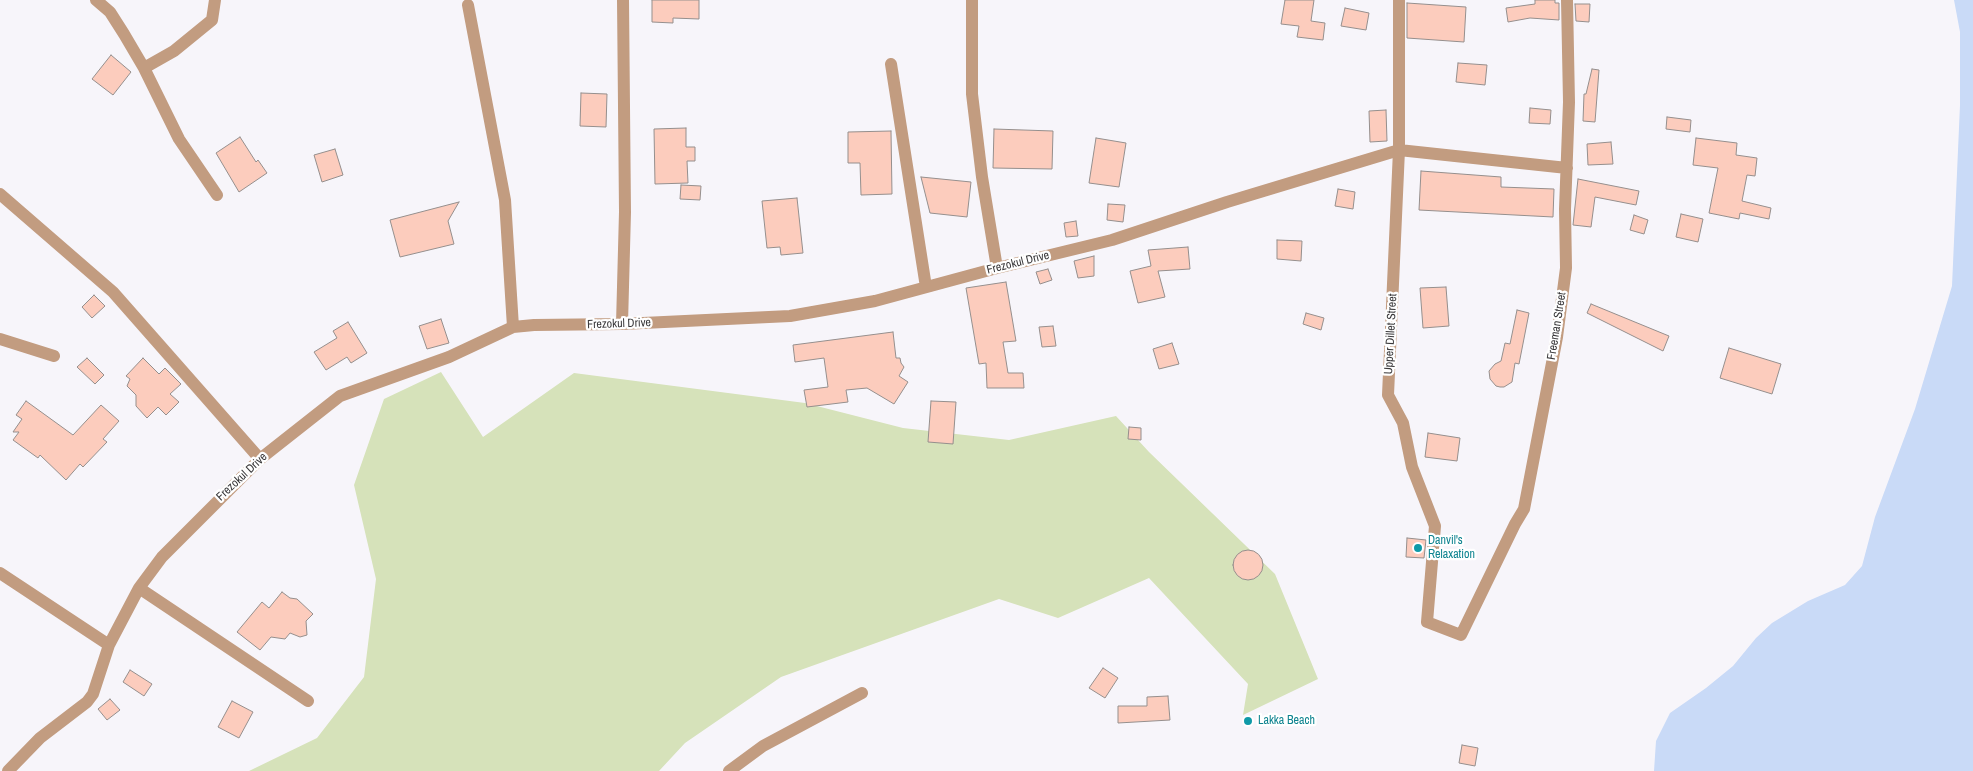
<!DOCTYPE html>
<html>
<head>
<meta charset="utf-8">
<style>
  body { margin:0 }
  canvas { display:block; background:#f7f5fa }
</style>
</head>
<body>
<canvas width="1973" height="771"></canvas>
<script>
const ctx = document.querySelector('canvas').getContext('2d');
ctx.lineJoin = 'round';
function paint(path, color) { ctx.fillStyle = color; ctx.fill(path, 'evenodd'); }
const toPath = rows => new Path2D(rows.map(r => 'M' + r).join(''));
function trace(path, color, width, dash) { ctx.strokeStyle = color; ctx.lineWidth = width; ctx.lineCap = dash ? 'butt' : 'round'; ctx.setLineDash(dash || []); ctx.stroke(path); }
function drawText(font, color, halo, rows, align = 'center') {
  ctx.font = font + ' "Archivo Narrow",sans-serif'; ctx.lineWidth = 4.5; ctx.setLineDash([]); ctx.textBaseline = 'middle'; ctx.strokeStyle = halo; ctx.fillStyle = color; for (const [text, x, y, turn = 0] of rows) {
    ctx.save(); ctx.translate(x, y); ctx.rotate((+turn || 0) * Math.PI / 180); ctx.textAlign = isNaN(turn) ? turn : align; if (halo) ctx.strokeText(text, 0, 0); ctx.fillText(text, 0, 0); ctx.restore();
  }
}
paint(toPath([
  [441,372,483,437,574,373,805,403,903,428,1009,440,1116,416,1149,452,1275,574,1318,679,1243,715,1248,684,1149,578,1058,618,999,599,781,677,685,743,659,771,249,771,317,738,364,677,376,579,354,485,384,399]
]), '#d6e2ba');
paint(toPath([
  [1954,0,1973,0,1973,771,1654,771,1656,741,1670,713,1706,688,1733,666,1756,638,1772,623,1808,601,1845,585,1862,566,1875,517,1915,409,1952,286,1960,105,1960,32]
]), '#c9daf7');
const building = toPath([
  [652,0,699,0,699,19,673,18,673,23,652,22,652,0],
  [1285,0,1314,0,1311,21,1325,23,1323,40,1297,37,1299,26,1281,24,1285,0],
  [1535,0,1555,0,1555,3,1559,3,1559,20,1530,18,1508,22,1506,8,1535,4,1535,0],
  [1407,3,1466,7,1464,42,1407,38,1407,3],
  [1575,4,1590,4,1589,22,1576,21,1575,4],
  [1345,8,1369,13,1366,30,1341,26,1345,8],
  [111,55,131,72,113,95,92,79,111,55],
  [1458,63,1487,65,1485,85,1456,82,1458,63],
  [1592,69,1599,70,1595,122,1583,121,1584,94,1586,94,1592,69],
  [581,93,607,94,606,127,580,126,581,93],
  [1530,108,1551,110,1550,124,1529,123,1530,108],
  [1386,110,1387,141,1370,142,1369,111,1386,110],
  [1667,117,1691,120,1690,132,1666,129,1667,117],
  [686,128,686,147,695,147,695,161,687,161,688,183,655,184,654,129,686,128],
  [994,129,1053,131,1052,169,993,168,994,129],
  [891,131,892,194,861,195,860,163,848,163,848,132,891,131],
  [240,137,256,162,258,160,267,173,239,192,216,153,240,137],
  [1096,138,1126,143,1119,187,1089,183,1096,138],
  [1696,138,1737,143,1736,155,1757,158,1755,176,1747,175,1742,201,1771,208,1769,219,1740,213,1739,219,1709,213,1718,168,1693,165,1696,138],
  [1611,142,1613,164,1588,165,1587,144,1611,142],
  [335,149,343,175,322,182,314,155,335,149],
  [1421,171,1501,177,1501,187,1554,189,1553,217,1419,210,1421,171],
  [921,177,971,182,967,217,930,213,921,177],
  [1578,179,1639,191,1636,205,1595,197,1591,227,1573,225,1578,179],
  [681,185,701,186,700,200,680,199,681,185],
  [1338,189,1355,192,1353,209,1335,206,1338,189],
  [797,198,803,253,781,255,780,247,767,248,762,201,797,198],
  [459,202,448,221,454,244,400,257,390,220,459,202],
  [1108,204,1125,205,1123,222,1107,220,1108,204],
  [1681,214,1703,219,1698,242,1676,237,1681,214],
  [1634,215,1648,220,1644,234,1630,230,1634,215],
  [1076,221,1078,236,1066,237,1064,223,1076,221],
  [1277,240,1302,241,1301,261,1277,259,1277,240],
  [1188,247,1190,269,1158,271,1165,297,1138,303,1130,271,1151,266,1148,250,1188,247],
  [1094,256,1094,276,1078,278,1074,261,1094,256],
  [1048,269,1052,280,1040,284,1036,272,1048,269],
  [1006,282,1016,341,1003,342,1008,373,1023,373,1024,388,987,388,986,363,979,364,966,288,1006,282],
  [1446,287,1449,326,1423,328,1420,288,1446,287],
  [94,295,105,306,92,318,82,307,94,295],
  [1591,304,1669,336,1663,351,1587,313,1591,304],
  [1517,310,1529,313,1519,364,1515,363,1512,382,1504,387,1500,387,1496,386,1490,379,1489,371,1495,364,1501,361,1505,343,1510,344,1517,310],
  [1306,313,1324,318,1321,330,1303,324,1306,313],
  [441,319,449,343,427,349,419,326,441,319],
  [348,322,367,353,351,363,347,357,326,370,314,352,337,338,333,331,348,322],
  [1053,326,1056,346,1042,347,1039,327,1053,326],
  [893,332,896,358,900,358,901,363,904,367,899,376,908,382,894,404,867,388,846,390,848,402,807,407,804,390,828,387,824,358,795,362,793,345,893,332],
  [1172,343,1179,364,1159,369,1153,349,1172,343],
  [1729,348,1781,364,1772,394,1720,378,1729,348],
  [87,358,104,375,95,384,77,367,87,358],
  [143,358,159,374,165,368,181,384,170,394,179,402,166,415,158,407,147,418,136,406,136,395,127,386,130,379,126,376,143,358],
  [26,401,73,435,101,405,119,421,103,439,107,442,83,467,80,464,66,480,40,455,38,458,13,440,19,432,13,432,22,419,16,415,26,401],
  [931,401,956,402,953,444,928,442,931,401],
  [1129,427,1141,428,1141,440,1128,439,1129,427],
  [1428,433,1460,438,1457,461,1425,457,1428,433],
  [1407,538,1426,540,1424,558,1406,557,1407,538],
  '1233 565a15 15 0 1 1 30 0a15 15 0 1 1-30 0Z',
  [282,592,290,598,297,599,313,614,306,621,307,635,300,637,290,633,285,639,271,637,260,650,237,632,262,602,269,608,282,592],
  [1103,668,1118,678,1105,698,1089,688,1103,668],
  [130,670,152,684,144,696,123,682,130,670],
  [1168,696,1170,720,1118,723,1118,706,1147,706,1147,697,1168,696],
  [110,699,120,710,107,720,98,709,110,699],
  [232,701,253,712,239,738,218,727,232,701],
  [1462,745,1478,748,1475,766,1459,763,1462,745]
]);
paint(building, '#fcccbd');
trace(building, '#958f8d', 1);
trace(toPath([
  [96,0,110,12,124,34,144,68,179,139,217,195],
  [972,0,972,94,982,177,997,268],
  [1399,0,1399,150,1388,395,1403,423,1412,467,1435,526,1427,622,1461,635,1515,524,1524,509,1557,337,1566,268,1565,209,1569,102,1567,0],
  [468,5,505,200,513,327],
  [891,64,926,287],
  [144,68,174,51,212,20,215,0],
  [0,194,113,292,260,459],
  [622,324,625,212,623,0],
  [0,339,54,356],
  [0,573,109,645],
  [139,588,308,701],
  [8,771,40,738,87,702,93,694,109,645,139,588,162,557,260,459,340,396,449,357,513,327,534,325,622,324,790,316,875,301,997,268,1112,240,1227,202,1399,150,1567,168],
  [729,771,763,746,862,693]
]), '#c29c80', 12);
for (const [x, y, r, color] of [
  [1418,548,5,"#0f9aa8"],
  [1248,721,5,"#0f9aa8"]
]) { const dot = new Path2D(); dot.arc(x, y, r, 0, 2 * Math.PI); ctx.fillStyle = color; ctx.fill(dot); trace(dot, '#fff', 2); }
drawText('12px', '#39383a', '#fff', [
  ["Frezokul Drive",1018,263,-14],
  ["Frezokul Drive",619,324,-2],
  ["Freeman Street",1557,326,-81],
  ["Upper Dillet Street",1391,334,-87],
  ["Frezokul Drive",242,477,-43]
]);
drawText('12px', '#0d838f', '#fff', [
  ["Danvil's",1428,541],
  ["Relaxation",1428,555],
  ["Lakka Beach",1258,721]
], 'left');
</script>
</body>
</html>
